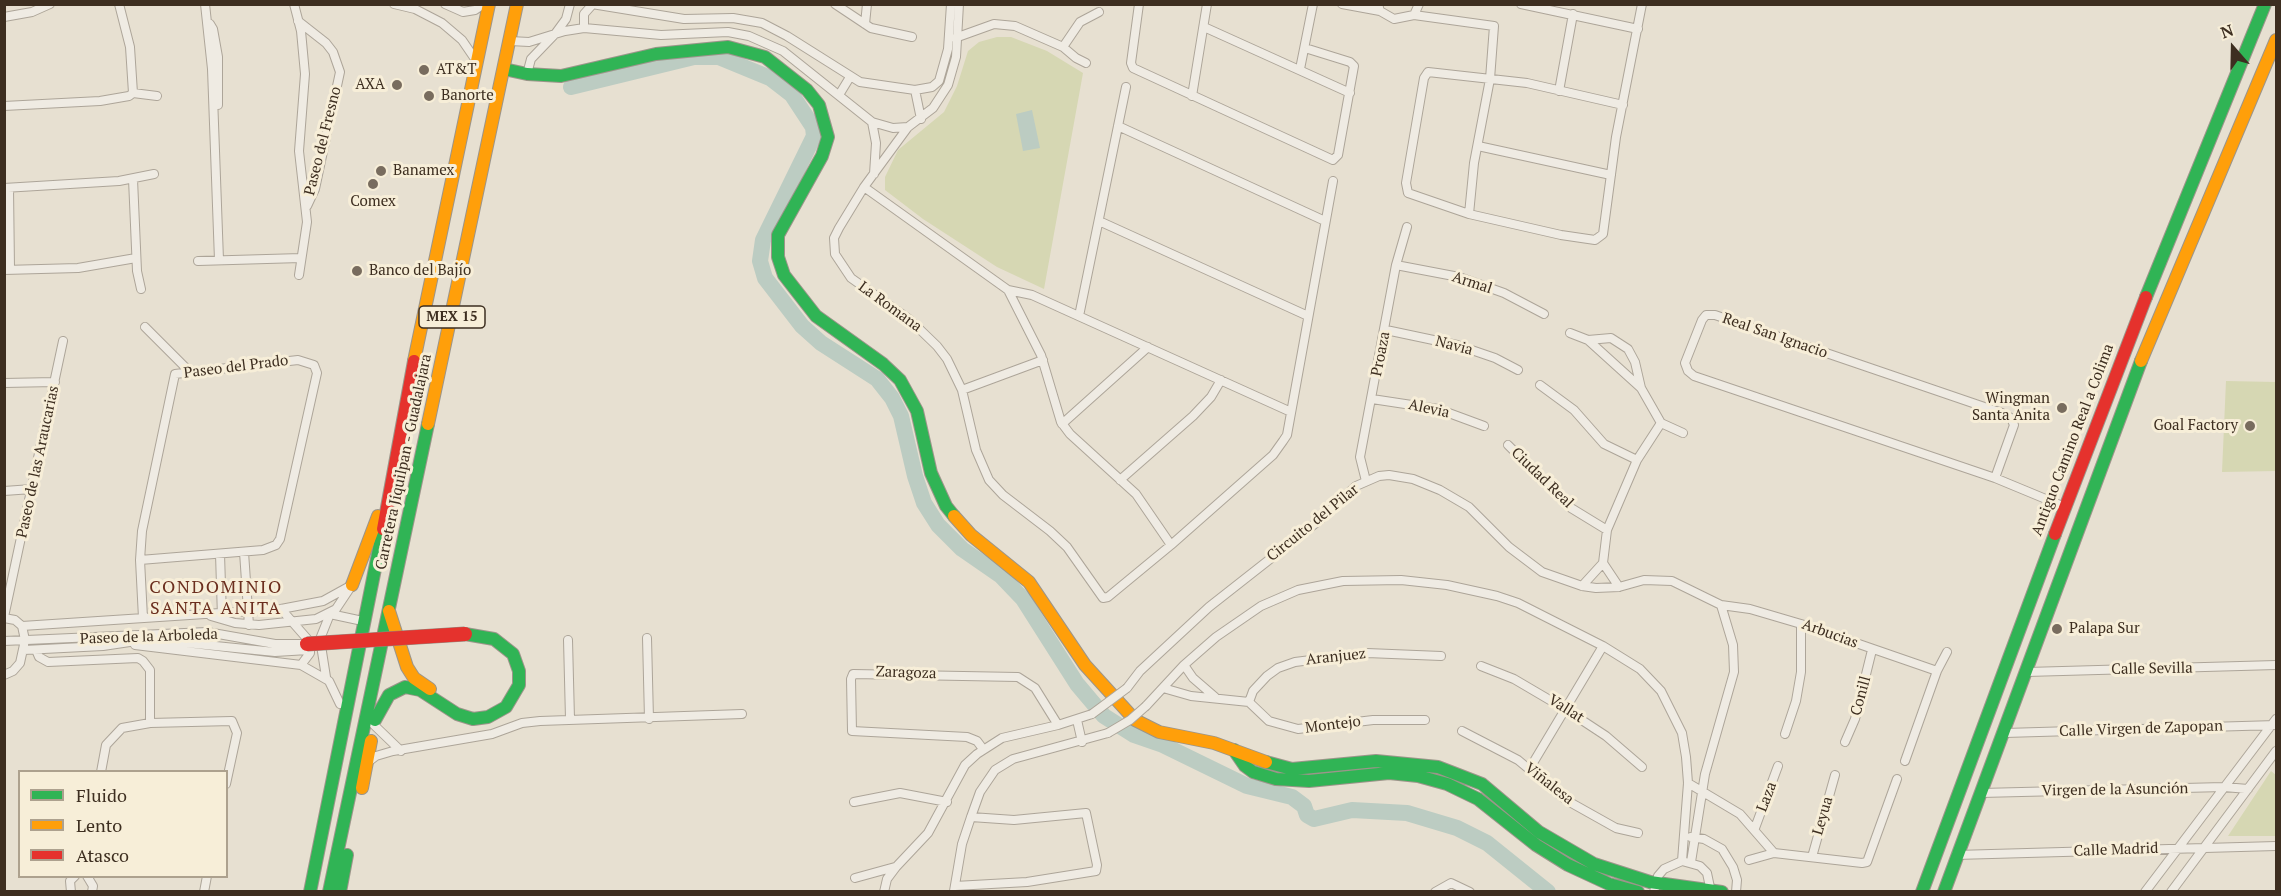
<!DOCTYPE html>
<html>
<head>
<meta charset="utf-8">
<style>
  body { margin:0 }
  #map { position:relative; width:2281px; height:896px; overflow:hidden; background:#e7e0d1; font-family:"PT Serif",serif }
  canvas { display:block }
  .frame { position:absolute; inset:0; border:6px solid #3d2e20; pointer-events:none }
  .legend { position:absolute; left:18px; top:770px; width:210px; height:108px; box-sizing:border-box; background:#f7eed8; border:2px solid #ada18e; margin:0; padding:8px 10px; list-style:none; font-size:18px; color:#3d2e20 }
  .legend li { display:flex; align-items:center; gap:12px; height:30px }
  .legend b { width:30px; border:2px solid #ada18e }
  .north { position:absolute; left:2203px; top:18px; width:60px; height:60px; -webkit-text-stroke:4px #f7eed8; paint-order:stroke; rotate:340deg; font-size:16px; font-weight:700; line-height:24px; text-align:center; color:#3d2e20 }
  .north::after { content:''; display:block; margin:auto; width:21px; height:27px; background:#3d2e20; clip-path:polygon(50% 0,100% 100%,50% 72%,0 100%) }
</style>
</head>
<body>
<div id="map">
<canvas width="2281" height="896"></canvas>
<div class="frame"></div>
<ul class="legend">
<li><b style="height:8px;background:#30b455"></b>Fluido</li>
<li><b style="height:8px;background:#ff9f0a"></b>Lento</li>
<li><b style="height:8px;background:#e5322d"></b>Atasco</li>
</ul>
<div class="north">N</div>
</div>
<script>
const ctx = document.querySelector('canvas').getContext('2d');
ctx.lineJoin = 'round';
function paint(path, color) { ctx.fillStyle = color; ctx.fill(path, 'evenodd'); }
const toPath = rows => new Path2D(rows.map(r => 'M' + r).join(''));
function trace(path, color, width, dash) { ctx.strokeStyle = color; ctx.lineWidth = width; ctx.lineCap = dash ? 'butt' : 'round'; ctx.setLineDash(dash || []); ctx.stroke(path); }
function drawText(font, color, halo, rows, align = 'center') {
  ctx.font = font + ' "PT Serif",serif'; ctx.lineWidth = 6; ctx.setLineDash([]); ctx.textBaseline = 'middle'; ctx.strokeStyle = halo; ctx.fillStyle = color; for (const [text, x, y, turn = 0] of rows) {
    ctx.save(); ctx.translate(x, y); ctx.rotate((+turn || 0) * Math.PI / 180); ctx.textAlign = isNaN(turn) ? turn : align; if (halo) ctx.strokeText(text, 0, 0); ctx.fillText(text, 0, 0); ctx.restore();
  }
}
paint(toPath([
  [997,37,1011,37,1047,51,1083,73,1044,289,997,267,923,219,885,190,885,177,898,150,944,112,957,86,968,51,979,42],
  [2226,381,2276,382,2276,471,2222,472],
  [2271,771,2276,775,2276,836,2228,836]
]), '#d6d7b3');
paint(toPath([
  [1032,110,1040,148,1023,151,1016,114]
]), '#bcccc2');
trace(toPath([
  [571,87,694,57,719,57,770,78,792,95,813,127,814,136,763,240,760,261,765,278,802,326,821,343,877,379,892,398,901,416,915,476,924,503,938,525,962,549,1001,576,1023,599,1077,684,1104,716,1134,735,1163,745,1247,786,1292,797,1304,806,1307,815,1314,819,1352,810,1407,813,1457,828,1487,843,1548,892]
]), '#bcccc2', 16);
const street = toPath([
  [205,4,212,69,219,260],
  [294,4,301,31,305,74,299,151,307,222,299,275],
  [394,4,415,9,442,23,462,40,475,59],
  [445,4,463,12,475,10,484,4],
  [592,4,684,19,733,18,762,23,787,36,860,82,915,90,932,87,939,81,948,49,951,4],
  [835,4,871,28,912,37],
  [959,4,956,57,948,85,933,108,908,127,864,187,839,228,834,238,835,254,851,278,909,319,937,346,947,359,962,390,976,450,989,480,1003,495,1050,531,1067,547,1103,598,1108,597,1171,545,1273,455,1283,441,1287,435,1333,181],
  [1139,4,1131,63,1133,68,1333,160,1338,155,1354,66,1350,62,1305,48],
  [1342,4,1380,11],
  [1378,4,1380,11,1394,19,1414,15,1419,4],
  [1521,4,1638,29],
  [1414,15,1494,26,1490,79,1474,163,1469,214,1561,235,1595,240,1603,234,1616,137,1642,4],
  [4,17,32,12,50,4],
  [298,21,326,43,333,52,340,72,315,189,307,206],
  [210,24,213,29,218,57,218,105],
  [865,24,867,4],
  [1204,27,1350,93],
  [584,28,584,14,592,5],
  [955,38,994,24,1015,26,1063,47,1076,58,1086,63],
  [510,41,529,42,555,34,566,19,570,4],
  [1063,47,1080,22,1099,12],
  [1300,69,1313,4],
  [527,74,531,59,555,34,565,31,584,28,661,35,728,32,749,36,783,51,872,122,893,128,908,127],
  [915,90,921,119],
  [1559,91,1573,14],
  [133,93,157,96],
  [839,95,850,77],
  [1192,96,1207,4],
  [4,106,100,101,129,96,133,93,130,47,119,4],
  [872,122,876,143,874,174],
  [1118,126,1325,221],
  [1478,146,1611,175],
  [133,179,137,271,141,289],
  [864,187,1008,290,1041,355,1061,422,1070,434,1136,494,1171,545],
  [4,188,119,181,154,174],
  [9,188,10,268],
  [1469,214,1408,193,1406,183,1424,78,1428,72,1527,83,1623,105],
  [1099,221,1308,316],
  [198,261,301,258],
  [1396,265,1459,277,1504,293,1544,314],
  [4,270,78,268,136,258],
  [1008,290,1032,295,1291,412],
  [1079,316,1126,87],
  [145,327,189,371],
  [1386,330,1457,345,1495,358,1518,370],
  [1570,333,1588,340,1641,388,1661,423,1683,433],
  [1588,340,1611,338,1628,349,1635,362,1641,388],
  [4,383,55,382],
  [1540,385,1574,410,1604,444,1637,460],
  [962,390,1043,360],
  [1372,399,1438,409,1484,426],
  [1062,424,1148,347],
  [1508,445,1571,508,1607,530],
  [1995,478,2014,425,2011,418,2002,413,1715,315,1706,315,1702,320,1685,363,1688,371,1694,376,1995,478,2065,507],
  [1120,480,1193,416,1211,397,1221,380],
  [1366,481,1360,457,1396,265,1407,227],
  [4,491,32,489],
  [244,552,249,625],
  [220,554,222,617],
  [140,560,263,550,276,545,280,539,317,373,314,365,298,360,175,374,142,531,140,560,143,618],
  [1603,563,1619,587],
  [1582,586,1603,563,1607,530,1637,460,1661,423],
  [1721,605,1750,609,1801,624,1937,671],
  [281,609,310,642,310,653,301,665],
  [330,614,358,620],
  [211,616,235,623,259,625,316,619,336,609,350,588],
  [4,617,63,341],
  [4,618,15,620,22,626,25,640,20,663,13,671,4,675],
  [22,626,281,609,323,601,352,585],
  [647,638,649,719],
  [156,640,275,652,308,650],
  [568,640,570,719],
  [4,641,207,632,275,644,307,644],
  [135,645,301,665,329,681,340,704],
  [24,650,103,646,143,640],
  [36,650,39,657,48,662,138,658,143,661,150,670,150,723],
  [1184,665,1193,678,1215,697],
  [1481,666,1514,679,1565,709,1606,736,1642,767],
  [2027,672,2276,665],
  [326,677,320,639,330,614],
  [1127,688,1140,671,1209,607,1321,519,1356,486,1379,476,1389,475,1413,479,1440,490,1469,507,1509,547,1542,572,1582,586,1596,588,1619,587,1644,580,1672,581,1721,605,1733,645,1734,672,1705,774,1691,862],
  [1163,688,1191,696,1249,702,1269,721,1298,729,1373,720,1425,720],
  [1249,702,1253,691,1267,676,1278,668,1295,662,1367,653,1441,656],
  [1146,706,1184,665,1216,637,1261,606,1298,590,1343,581,1401,580,1447,585,1497,596,1518,603,1603,646,1640,669,1661,691,1682,733,1686,757,1688,783,1682,861],
  [1077,720,1082,742],
  [374,725,401,751],
  [1462,731,1518,760,1566,800,1616,828,1638,833],
  [2005,733,2276,725],
  [1785,734,1796,701,1801,672,1801,624],
  [1845,742,1855,719,1872,650],
  [983,749,977,741,967,737,852,731,851,679,853,674,1018,677,1035,688,1058,725],
  [1905,761,1937,671,1947,652],
  [368,762,376,756,393,751,492,734,522,723,540,721,742,714],
  [1530,768,1603,646],
  [101,772,106,745,122,728,150,723,232,721,237,733,226,784],
  [1688,783,1740,814,1774,853],
  [1981,793,2224,787,2248,789],
  [854,802,900,793,947,802],
  [1755,828,1778,766],
  [1691,837,1704,839,1722,849,1733,867,1737,880,1736,892],
  [1956,855,2276,846],
  [1812,857,1835,775],
  [1749,860,1774,853,1862,863,1867,862,1897,779],
  [87,876,93,886,92,892],
  [855,878,895,867],
  [955,886,1027,882,1096,871,1097,865,1086,813,1014,820,971,817],
  [954,891,962,844,971,817,980,792,995,770,1013,759,1108,733],
  [71,892,70,881,75,876],
  [204,892,207,876],
  [884,892,887,879,896,867,928,833,965,765,977,754,1002,738,1058,725,1092,714],
  [1435,892,1451,883,1470,892],
  [1654,892,1658,876,1664,869,1682,861,1700,866,1707,873,1711,892],
  [2145,892,2276,719],
  [2171,892,2276,751]
]);
const fast = toPath([
  [504,69,527,74,561,76,656,54,728,47,765,57,807,90,819,105,828,137,822,156,778,235,778,257,784,275,816,316,883,364,900,380,917,411,931,473,946,506,954,516],
  [2146,297,2265,4],
  [375,720,389,695,405,687,420,690,457,714,473,719,488,717,506,707,519,685,519,671,513,654,494,639,465,634],
  [1234,750,1245,766,1253,772,1276,779,1309,781,1389,773,1418,776,1447,784,1478,799,1536,845,1568,865,1609,884,1638,892],
  [1266,762,1292,769,1376,761,1438,767,1482,784,1539,832,1594,864,1650,882,1722,892],
  [310,892,383,529],
  [329,892,428,424],
  [340,892,347,855],
  [1922,892,2055,534],
  [1944,892,2141,361]
]);
const slow = toPath([
  [414,361,489,4],
  [2141,361,2276,40],
  [428,424,517,4],
  [954,516,971,535,1029,582,1085,665,1135,720,1159,732,1214,743,1266,762],
  [352,585,378,516],
  [389,611,407,667,414,678,430,689],
  [362,788,371,741]
]);
const jam = toPath([
  [383,529,414,361],
  [2055,534,2146,297]
]);
trace(street, '#ada599', 10);
trace(fast, '#9c958a', 14);
trace(slow, '#9c958a', 14);
trace(jam, '#9c958a', 14);
trace(street, '#efebe3', 8);
trace(fast, '#30b455', 12);
trace(slow, '#ff9f0a', 12);
trace(jam, '#e5322d', 12);
const streetBridge = toPath([
  [1092,714,1127,688],
  [1108,733,1130,720,1146,706]
]);
const jamBridge = toPath([
  [307,644,465,634]
]);
trace(streetBridge, '#ada599', 10, []);
trace(jamBridge, '#928b80', 15, []);
trace(streetBridge, '#efebe3', 8);
trace(jamBridge, '#e5322d', 14);
for (const [x, y, r, color] of [
  [424,70,6,"#786c5e"],
  [397,85,6,"#786c5e"],
  [429,96,6,"#786c5e"],
  [381,171,6,"#786c5e"],
  [373,184,6,"#786c5e"],
  [357,271,6,"#786c5e"],
  [2062,408,6,"#786c5e"],
  [2250,426,6,"#786c5e"],
  [2057,629,6,"#786c5e"]
]) { const dot = new Path2D(); dot.arc(x, y, r, 0, 2 * Math.PI); ctx.fillStyle = color; ctx.fill(dot); trace(dot, '#f7eed8', 2); }
for (const [x, y, w] of [
  [452,317,66]
]) { const box = new Path2D(); box.roundRect(x - w / 2, y - 11, w, 22, 4.5); ctx.fillStyle = '#f7eed8'; ctx.fill(box); trace(box, '#3d2e20', 1.5); }
drawText('bold 14px', '#3d2e20', null, [
  ["MEX 15",452,317]
]);
drawText('15px', '#3d2e20', '#f7eed8', [
  ["AT&T",436,70],
  ["AXA",385,85,"right"],
  ["Banorte",441,96],
  ["Banamex",393,171],
  ["Comex",373,202,"center"],
  ["Banco del Bajío",369,271],
  ["Wingman",2050,399,"right"],
  ["Santa Anita",2050,416,"right"],
  ["Goal Factory",2238,426,"right"],
  ["Palapa Sur",2069,629]
], 'left');
drawText('15px', '#3d2e20', '#f7eed8', [
  ["Paseo del Fresno",323,141,-76],
  ["Armal",1472,283,18],
  ["La Romana",890,307,36],
  ["Real San Ignacio",1775,336,19],
  ["Navia",1454,346,15],
  ["Proaza",1381,354,-79],
  ["Paseo del Prado",236,367,-7],
  ["Alevia",1429,409,12],
  ["Antiguo Camino Real a Colima",2073,440,-69],
  ["Paseo de las Araucarias",38,462,-78],
  ["Carretera Jiquilpan - Guadalajara",404,462,-78],
  ["Ciudad Real",1542,478,44],
  ["Circuito del Pilar",1313,523,-39],
  ["Arbucias",1830,634,20],
  ["Paseo de la Arboleda",149,637,-2],
  ["Aranjuez",1336,657,-6],
  ["Calle Sevilla",2152,669,-1],
  ["Zaragoza",906,673,2],
  ["Conill",1861,696,-75],
  ["Vallat",1566,709,32],
  ["Montejo",1333,725,-7],
  ["Calle Virgen de Zapopan",2141,729,-2],
  ["Viñalesa",1549,784,38],
  ["Virgen de la Asunción",2115,790,-1],
  ["Laza",1767,797,-69],
  ["Leyua",1823,816,-74],
  ["Calle Madrid",2116,850,-2]
]);
ctx.letterSpacing = '1.5px';
drawText('18px', '#6b2e1e', '#f7eed8', [
  ["CONDOMINIO",216,588],
  ["SANTA ANITA",216,609]
]);
ctx.letterSpacing = '0px';
</script>
</body>
</html>
